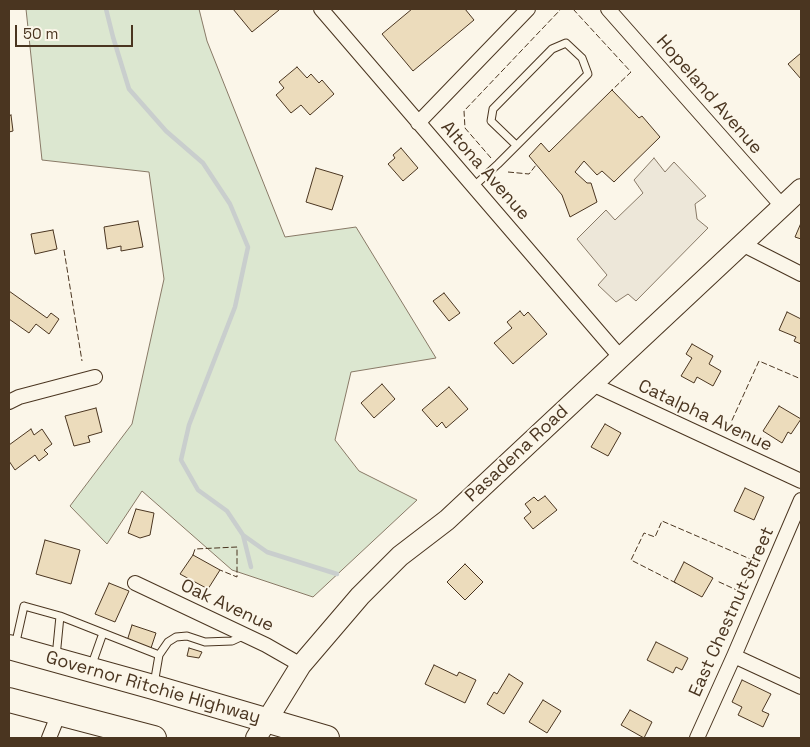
<!DOCTYPE html>
<html>
<head>
<meta charset="utf-8">
<style>
  body { margin:0 }
  #map { position:relative; width:810px; height:747px; overflow:hidden; background:#fbf6e9; font-family:"Space Grotesk",sans-serif }
  canvas { display:block }
  .frame { position:absolute; inset:0; border:10px solid #4a3520; pointer-events:none }
  .scale { position:absolute; left:15px; top:25px; width:118px; height:22px; box-sizing:border-box; border:2px solid #4a3520; border-top:0; padding-left:6px; font-size:15px; line-height:18px; white-space:nowrap; color:#4a3520; -webkit-text-stroke:4px #fbf6e9; paint-order:stroke }
</style>
</head>
<body>
<div id="map">
<canvas width="810" height="747"></canvas>
<div class="frame"></div>
<div class="scale">50 m</div>
</div>
<script>
const ctx = document.querySelector('canvas').getContext('2d');
ctx.lineJoin = 'round';
function paint(path, color) { ctx.fillStyle = color; ctx.fill(path, 'evenodd'); }
const toPath = rows => new Path2D(rows.map(r => 'M' + r).join(''));
function trace(path, color, width, dash) { ctx.strokeStyle = color; ctx.lineWidth = width; ctx.lineCap = dash ? 'butt' : 'round'; ctx.setLineDash(dash || []); ctx.stroke(path); }
function drawText(font, color, halo, rows, align = 'center') {
  ctx.font = font + ' "Space Grotesk",sans-serif'; ctx.lineWidth = 4; ctx.setLineDash([]); ctx.textBaseline = 'middle'; ctx.strokeStyle = halo; ctx.fillStyle = color; for (const [text, x, y, turn = 0] of rows) {
    ctx.save(); ctx.translate(x, y); ctx.rotate((+turn || 0) * Math.PI / 180); ctx.textAlign = isNaN(turn) ? turn : align; if (halo) ctx.strokeText(text, 0, 0); ctx.fillText(text, 0, 0); ctx.restore();
  }
}
const green = toPath([
  [26,9,199,9,207,41,285,237,356,227,436,358,351,372,335,440,359,471,417,500,313,597,232,570,142,491,107,544,70,506,132,424,164,279,149,172,42,160,26,9]
]);
paint(green, '#dce7d0');
trace(green, '#887966', 1);
const parking = toPath([
  [654,158,665,172,674,162,706,196,695,204,697,219,708,228,636,301,628,294,616,302,598,285,607,275,577,239,606,210,615,220,643,193,634,180,654,158]
]);
paint(parking, '#ede7d9');
trace(parking, '#887966', 1);
trace(toPath([
  [106,9,113,37,129,89,166,131,203,163,230,204,248,247,235,307,189,425,181,460,198,490,227,511,243,535,267,552,337,574],
  [243,535,251,567]
]), '#c9cecd', 4.5);
const building = toPath([
  [233,9,278,9,279,10,252,32,233,9],
  [412,9,465,9,474,20,413,71,382,34,412,9],
  [801,53,801,79,788,64,801,53],
  [297,67,307,78,311,74,319,83,322,80,334,94,310,115,301,105,291,113,276,95,284,88,279,82,297,67],
  [612,90,639,118,642,116,660,137,614,182,602,171,597,175,584,161,575,172,587,183,591,183,597,202,570,217,562,195,529,156,541,143,549,152,612,90],
  [11,115,13,131,9,132,9,116,11,115],
  [401,148,418,168,403,181,388,164,395,158,393,155,401,148],
  [316,168,343,176,332,210,306,202,316,168],
  [138,221,143,247,121,251,121,246,107,249,104,227,138,221],
  [801,223,801,239,795,237,801,223],
  [53,230,57,249,35,254,31,234,53,230],
  [9,291,47,318,51,313,59,319,49,334,36,324,29,333,9,319,9,291],
  [444,293,460,313,449,321,433,301,444,293],
  [520,311,524,316,528,312,547,334,513,364,494,343,512,328,507,322,520,311],
  [787,312,801,319,801,344,794,341,796,337,779,330,787,312],
  [692,344,713,356,709,364,721,371,713,386,697,377,694,383,681,376,692,358,686,354,692,344],
  [382,384,395,399,374,418,361,403,382,384],
  [449,387,468,409,446,428,442,422,437,427,422,410,449,387],
  [779,406,801,419,791,434,788,432,782,443,763,431,779,406],
  [96,408,102,432,88,436,90,442,74,446,65,416,96,408],
  [605,424,621,433,608,456,591,447,605,424],
  [31,429,34,435,42,429,52,444,44,450,48,454,39,461,35,455,15,470,9,461,9,445,31,429],
  [745,488,764,497,754,520,734,511,745,488],
  [545,496,557,510,533,529,524,518,531,512,525,504,534,497,538,501,545,496],
  [136,509,154,513,150,535,140,538,128,533,136,509],
  [45,540,80,550,71,584,36,574,45,540],
  [193,555,220,570,208,589,180,574,193,555],
  [684,562,713,578,702,597,674,582,684,562],
  [465,564,483,582,465,600,447,582,465,564],
  [109,583,129,591,115,622,95,614,109,583],
  [132,625,156,633,151,648,127,641,132,625],
  [656,642,688,658,682,670,676,667,673,673,647,660,656,642],
  [189,648,202,652,199,658,187,656,189,648],
  [434,665,457,676,459,672,476,680,465,703,425,684,434,665],
  [509,674,523,683,504,714,487,704,494,692,497,694,509,674],
  [742,680,771,694,762,711,769,714,763,727,738,715,742,707,732,702,742,680],
  [543,700,561,711,547,733,529,722,543,700],
  [630,710,652,722,644,738,621,725,630,710]
]);
paint(building, '#ecdcbc');
trace(building, '#4a3520', 1);
const service = toPath([
  [473,187,498,164,588,74,582,58,566,43,552,49,493,109,491,121,516,145],
  [60,616,103,633,91,667],
  [103,633,159,655,154,684],
  [15,646,24,606,60,616,56,657],
  [159,655,168,642,176,637,187,636,205,642,232,641,245,635]
]);
const minor = toPath([
  [321,9,621,358],
  [608,9,783,207],
  [418,123,528,9],
  [742,244,801,274],
  [592,384,801,481],
  [9,402,19,397,95,377],
  [135,583,266,645,301,665],
  [734,656,801,687],
  [49,738,59,713],
  [697,738,734,656,801,500]
]);
const secondary = toPath([
  [256,738,301,665,360,596,400,556,447,520,801,189]
]);
const trunk = toPath([
  [9,647,153,687,327,738],
  [9,700,154,738]
]);
trace(service, '#4a3520', 9);
trace(minor, '#4a3520', 16);
trace(secondary, '#4a3520', 22);
trace(trunk, '#4a3520', 26);
trace(service, '#fbf6e9', 7);
trace(minor, '#fbf6e9', 14);
trace(secondary, '#fbf6e9', 20);
trace(trunk, '#fbf6e9', 24);
trace(toPath([
  [573,9,631,72,612,90],
  [491,158,465,128,464,111,561,9],
  [508,172,529,174,536,165],
  [64,250,82,361],
  [763,437,760,443,728,429,759,361,801,379],
  [193,555,195,549,237,547,237,577,220,570],
  [676,583,631,560,644,533,655,537,662,521,755,561,741,592,717,581]
]), '#4a3520', 1, [6, 2.5]);
drawText('18px', '#4a3520', '#fbf6e9', [
  ["Hopeland Avenue",709,95,49],
  ["Altona Avenue",485,171,49],
  ["Catalpha Avenue",705,416,25],
  ["Pasadena Road",517,454,-43],
  ["Oak Avenue",227,606,25],
  ["East Chestnut Street",732,612,-66],
  ["Governor Ritchie Highway",153,688,16]
]);
</script>
</body>
</html>
